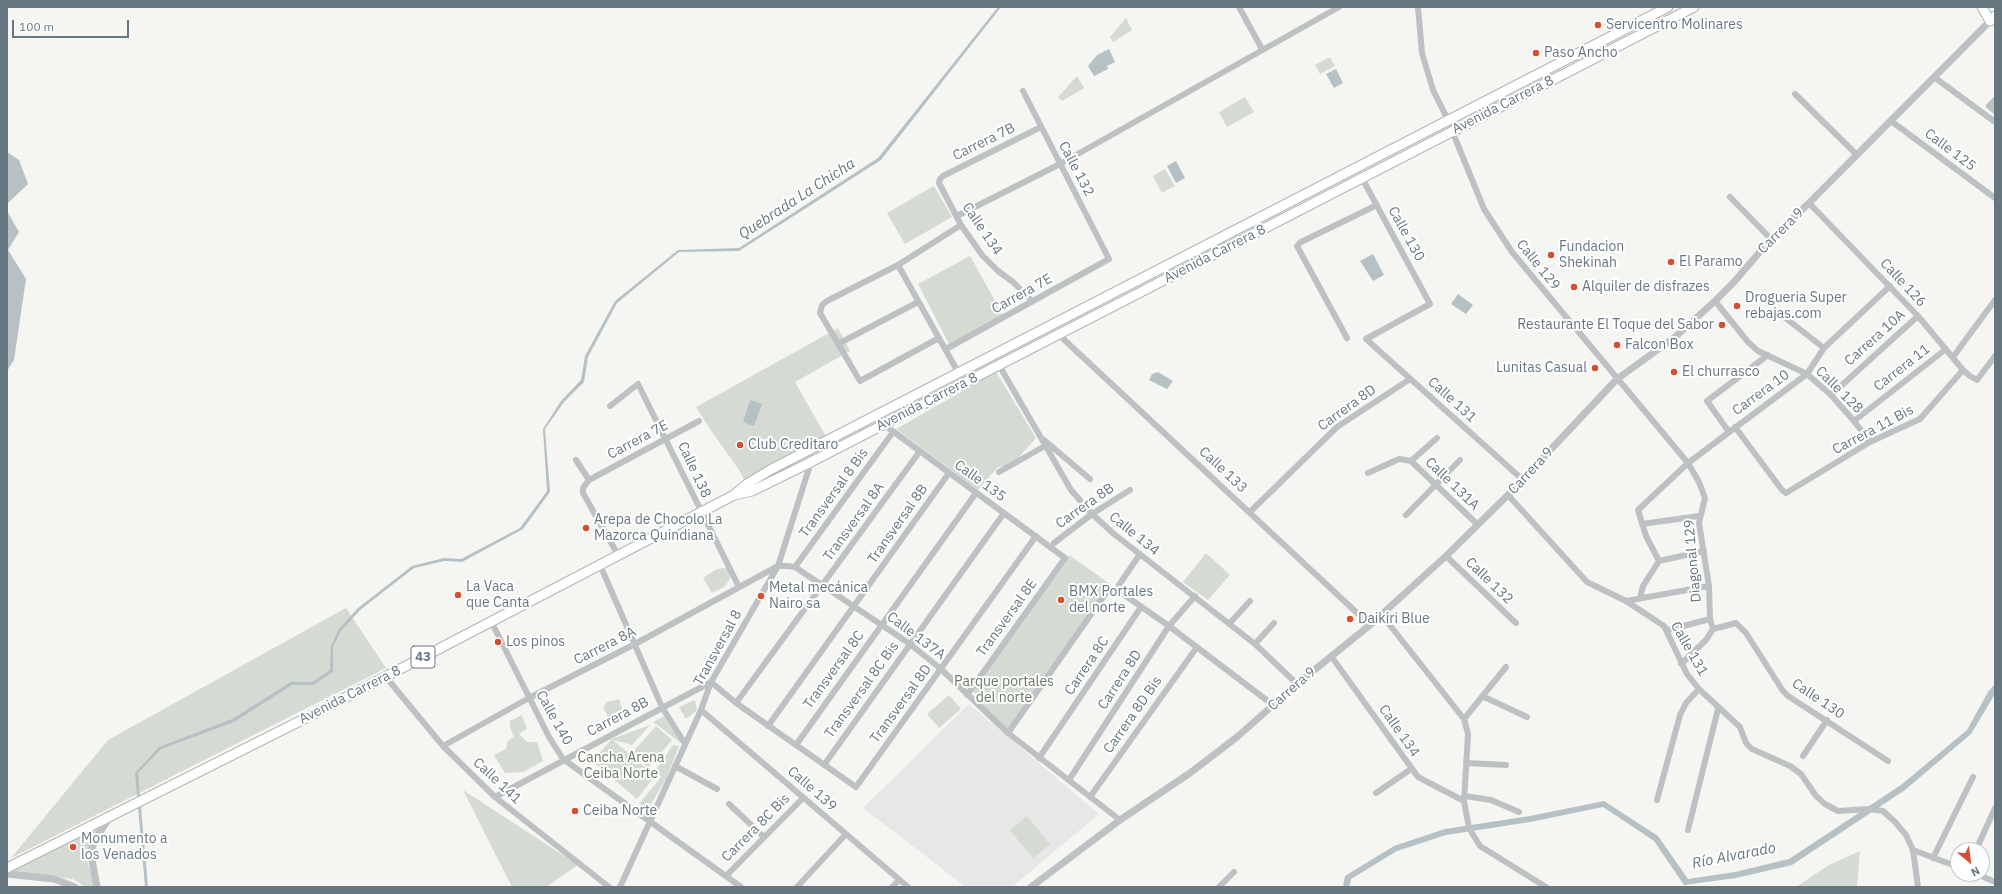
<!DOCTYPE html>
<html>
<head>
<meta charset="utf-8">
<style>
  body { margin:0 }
  #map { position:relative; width:2002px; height:894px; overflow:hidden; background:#f5f5f2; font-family:"IBM Plex Sans",sans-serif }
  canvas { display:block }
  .frame { position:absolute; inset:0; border:8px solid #677781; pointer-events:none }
  .north { position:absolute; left:1950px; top:842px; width:40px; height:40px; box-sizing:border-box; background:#fff; border:1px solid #c2c9cd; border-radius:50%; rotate:151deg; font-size:11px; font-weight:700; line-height:16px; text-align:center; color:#677781 }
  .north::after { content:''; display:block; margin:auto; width:14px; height:18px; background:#d54e32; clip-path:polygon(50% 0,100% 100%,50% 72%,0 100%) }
  .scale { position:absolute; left:12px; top:20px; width:117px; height:18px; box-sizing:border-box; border:2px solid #677781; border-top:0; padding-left:5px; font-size:12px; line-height:14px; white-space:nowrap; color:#677781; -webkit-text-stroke:3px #fff; paint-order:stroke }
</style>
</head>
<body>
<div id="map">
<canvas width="2002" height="894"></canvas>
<div class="frame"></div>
<div class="north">N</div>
<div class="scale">100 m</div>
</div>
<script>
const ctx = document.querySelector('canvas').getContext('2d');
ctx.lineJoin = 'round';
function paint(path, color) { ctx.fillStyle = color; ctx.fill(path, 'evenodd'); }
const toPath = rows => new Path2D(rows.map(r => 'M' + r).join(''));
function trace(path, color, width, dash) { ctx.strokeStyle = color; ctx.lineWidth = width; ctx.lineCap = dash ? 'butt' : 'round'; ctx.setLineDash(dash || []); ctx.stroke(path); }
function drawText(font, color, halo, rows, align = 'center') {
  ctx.font = font + ' "IBM Plex Sans",sans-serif'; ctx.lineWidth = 4; ctx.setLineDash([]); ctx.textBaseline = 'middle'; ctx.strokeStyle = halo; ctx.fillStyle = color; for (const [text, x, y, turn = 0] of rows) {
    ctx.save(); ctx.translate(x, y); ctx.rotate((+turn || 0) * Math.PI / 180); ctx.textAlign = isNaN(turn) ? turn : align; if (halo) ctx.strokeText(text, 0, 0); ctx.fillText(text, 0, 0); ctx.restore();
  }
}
paint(toPath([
  [969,704,1099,814,1012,887,966,887,863,808]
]), '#e6e7e6');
paint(toPath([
  [1126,18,1132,30,1113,42,1110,37],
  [1330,57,1335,66,1320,74,1315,65],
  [1077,76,1084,88,1062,101,1058,97],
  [1245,97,1254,112,1227,127,1219,112],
  [1165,169,1175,186,1162,193,1153,176],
  [934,186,952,217,905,244,887,213],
  [970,256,1004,317,950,346,918,284],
  [838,328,850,351,795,382,828,440,746,483,739,470,708,426,696,407],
  [996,372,1036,438,1012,465,998,467,978,490,896,429],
  [1206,553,1230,575,1208,600,1183,582],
  [1069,555,1110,584,1006,731,980,705,973,690],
  [727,567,732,575,728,582,724,587,712,593,703,578,715,570],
  [346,608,386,668,11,858,108,740],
  [949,695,961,709,939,728,927,714],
  [619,699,624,715,611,723,603,707,607,702],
  [695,700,697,710,686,719,679,707],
  [522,715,527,729,519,734,527,742,537,742,543,761,523,772,505,773,494,755,506,749,508,741,514,737,510,727,510,721],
  [664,716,681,743,653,722],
  [650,725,632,745,613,740,655,776,637,799,592,761,612,739],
  [656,726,672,740,648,768,632,753],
  [673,745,679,746,666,779,648,809,639,804,661,777,656,770],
  [463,790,578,865,546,887,512,887],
  [1027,816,1050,844,1033,858,1010,830],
  [109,818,90,848,87,861,96,887,85,887,73,879,7,872],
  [1860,851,1857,887,1796,887,1829,865]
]), '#d5dad2');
paint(toPath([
  [998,7,1001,7,881,160,739,251,679,252,617,303,588,357,584,382,564,402,545,429,550,492,523,529,462,562,445,561,414,568,360,610,341,631,333,647,333,672,313,685,292,685,234,722,161,749,138,773,148,887,145,887,135,773,159,747,232,719,291,682,312,682,330,670,331,646,339,629,358,608,412,566,444,558,461,559,520,528,547,491,543,429,561,401,581,380,585,356,615,301,678,250,739,248,878,158],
  [1109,49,1115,62,1107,66,1108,69,1094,76,1088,66,1097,55],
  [1336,69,1343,83,1334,88,1326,74],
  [7,152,19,160,28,184,7,204],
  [1176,161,1185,178,1176,183,1167,166],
  [7,211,19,232,8,250,26,279,14,360,7,371],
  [1373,254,1384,275,1373,281,1360,261],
  [1458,294,1473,305,1466,314,1451,304],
  [1158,372,1173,381,1167,389,1149,380,1152,374],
  [750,400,762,404,754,426,743,422],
  [1995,684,1995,694,1971,734,1905,790,1792,865,1736,878,1684,885,1654,841,1603,807,1530,822,1446,835,1397,851,1351,879,1349,887,1343,887,1345,876,1394,846,1445,829,1530,816,1604,801,1658,836,1688,879,1735,872,1789,859,1901,785,1967,730,1988,692]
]), '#b5c1c4');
const primary = toPath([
  [1982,7,1990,21,1995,16],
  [735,494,747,484,770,470,1668,7],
  [7,868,310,716,734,495,752,491,805,465,1694,7]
]);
trace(primary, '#b0b5b8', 11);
trace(toPath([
  [1239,7,1262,49],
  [1418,7,1422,53,1433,90,1446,116,1484,209,1512,252,1688,463,1699,482,1705,498,1699,523,1709,586,1710,619,1713,629],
  [1934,77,1995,122],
  [1795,94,1857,155],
  [1995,100,1989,106,1995,111],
  [1891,121,1995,198],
  [1362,178,1430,304,1366,339,1522,479],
  [1730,197,1771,239],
  [1809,203,1918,316,1963,370,1970,376,1977,380,1995,356],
  [957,216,1060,164,1339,7],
  [898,265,958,372],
  [1032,301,1013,282,998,271,982,255,961,225,939,183,940,179,943,176,1041,127],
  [1715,301,1748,342,1758,351,1807,374,1831,395,1854,421,1870,442],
  [1779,313,1824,348],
  [1058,334,1370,625],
  [939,338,860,381,820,313,822,305,827,301,898,265,961,225],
  [1347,338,1297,246,1301,242,1377,205],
  [838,344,918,302],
  [946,349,1109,259,1023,91],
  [1953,357,1995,300],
  [999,365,1071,490,1092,514,1114,534,1255,644,1297,684],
  [1831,395,1918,316],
  [610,406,638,384,739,587],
  [1854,421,1946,349],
  [883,424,1065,558,967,695],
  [1735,427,1782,490,1786,493,1870,442,1920,419,1963,370],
  [1729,432,1707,401,1768,355],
  [1044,440,1090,479],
  [576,460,589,480,583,488,583,493,618,555],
  [1411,461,1477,524],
  [999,472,1045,446],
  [1368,473,1399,459,1411,461,1437,438],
  [589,480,699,421],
  [1508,495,1587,582,1626,601,1664,626,1687,674,1699,689,1740,727,1746,743,1752,749,1790,766,1801,774,1816,796,1825,804,1838,811,1869,809,1883,811,1895,822,1906,835,1913,850,1918,887],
  [1250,512,1337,427,1410,379],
  [1406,515,1460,460],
  [1642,524,1699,516],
  [1054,543,1092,514,1130,490],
  [1446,556,1516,623],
  [1659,561,1646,536,1638,510,1688,463,1807,374,1824,348,1890,286],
  [600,565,662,707,685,744],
  [795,567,893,432],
  [1119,585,1140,554],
  [1640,598,1643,586,1659,561,1704,551],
  [1626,601,1709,586],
  [1381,614,1464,719,1468,734,1464,801,1469,828,1480,846,1546,887],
  [491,621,549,737,563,759,741,887],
  [1229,624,1250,601],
  [1668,630,1710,619],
  [1255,644,1274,623],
  [1331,656,1418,777,1464,801],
  [1681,664,1706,640,1713,629,1736,623,1746,633,1783,691,1788,696,1888,761],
  [385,676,443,746,495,797,609,887],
  [1482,696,1527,717],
  [736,703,920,451],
  [701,710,908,887],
  [1464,719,1506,667],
  [768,726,949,473],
  [1008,733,1106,593,1116,589,1169,626,1273,705],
  [796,745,976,493],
  [443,746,529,698,635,644,778,566,787,566,795,567,910,644,941,669,1008,733,1120,820],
  [1803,756,1827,720],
  [1039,758,1141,607],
  [1466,763,1506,765],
  [824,765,1004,513],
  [675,766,717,789],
  [1069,780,1169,626,1195,596],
  [1376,793,1411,769],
  [1465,796,1491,800,1519,812],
  [495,797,711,682,736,703,856,787,1036,536],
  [1090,797,1197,647],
  [1657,800,1680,715,1686,703,1699,689],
  [729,804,764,837],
  [1688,830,1718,709],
  [1913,850,1958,867],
  [1976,850,1995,808],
  [1933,858,1973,777],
  [1977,874,1995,882],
  [726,876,803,798],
  [620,887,701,710,711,682,778,566,811,462],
  [797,887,846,834],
  [892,887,899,880],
  [1219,887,1234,872]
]), '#bdc1c4', 6);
trace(toPath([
  [7,874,54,879,75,887],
  [97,887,92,860,92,848,96,838,110,817],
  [1031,887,1120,820,1190,773,1237,737,1297,684,1370,625,1446,556,1508,495,1617,379,1674,338,1715,301,1734,282,1771,239,1809,203,1990,21]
]), '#bdc1c4', 7);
trace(primary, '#fff', 9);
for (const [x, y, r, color] of [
  [1598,25,4,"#d54e32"],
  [1536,53,4,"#d54e32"],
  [1551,255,4,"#d54e32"],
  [1671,262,4,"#d54e32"],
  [1574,287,4,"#d54e32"],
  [1737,306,4,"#d54e32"],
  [1722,325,4,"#d54e32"],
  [1617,345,4,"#d54e32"],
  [1595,368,4,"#d54e32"],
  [1674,372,4,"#d54e32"],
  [740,445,4,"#d54e32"],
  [586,528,4,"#d54e32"],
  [458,595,4,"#d54e32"],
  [761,596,4,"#d54e32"],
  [1061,600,4,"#d54e32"],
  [1350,619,4,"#d54e32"],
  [498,642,4,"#d54e32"],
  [575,811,4,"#d54e32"],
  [73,847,4,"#d54e32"]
]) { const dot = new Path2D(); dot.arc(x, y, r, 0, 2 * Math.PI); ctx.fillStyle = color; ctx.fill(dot); trace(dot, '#fff', 1.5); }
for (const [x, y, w] of [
  [423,657,24]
]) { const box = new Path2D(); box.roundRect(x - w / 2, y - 11, w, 22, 3); ctx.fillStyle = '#fff'; ctx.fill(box); trace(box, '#677781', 1); }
drawText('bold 13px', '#677781', null, [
  ["43",423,657]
]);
drawText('14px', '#677781', '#fff', [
  ["Servicentro Molinares",1606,25],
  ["Paso Ancho",1544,53],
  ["Fundacion",1559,247],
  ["Shekinah",1559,263],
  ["El Paramo",1679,262],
  ["Alquiler de disfrazes",1582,287],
  ["Drogueria Super",1745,298],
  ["rebajas.com",1745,314],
  ["Restaurante El Toque del Sabor",1714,325,"right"],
  ["Falcon Box",1625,345],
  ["Lunitas Casual",1587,368,"right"],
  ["El churrasco",1682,372],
  ["Club Creditaro",748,445],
  ["Arepa de Chocolo La",594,520],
  ["Mazorca Quindiana",594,536],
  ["La Vaca",466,587],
  ["que Canta",466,603],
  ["Metal mecánica",769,588],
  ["Nairo sa",769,604],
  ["BMX Portales",1069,592],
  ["del norte",1069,608],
  ["Daikiri Blue",1358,619],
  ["Los pinos",506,642],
  ["Ceiba Norte",583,811],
  ["Monumento a",81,839],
  ["los Venados",81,855]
], 'left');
drawText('14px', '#677781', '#fff', [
  ["Avenida Carrera 8",1503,105,-27],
  ["Carrera 7B",984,142,-26],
  ["Calle 125",1950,150,37],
  ["Calle 132",1076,169,62],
  ["Calle 134",982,229,56],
  ["Carrera 9",1781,231,-45],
  ["Calle 130",1406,234,61],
  ["Avenida Carrera 8",1215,254,-27],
  ["Calle 129",1538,265,51],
  ["Calle 126",1903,283,47],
  ["Carrera 7E",1022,294,-29],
  ["Carrera 10A",1875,338,-42],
  ["Carrera 11",1902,368,-38],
  ["Calle 128",1839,390,45],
  ["Carrera 10",1761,393,-36],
  ["Calle 131",1452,400,42],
  ["Avenida Carrera 8",927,402,-27],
  ["Carrera 8D",1347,408,-36],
  ["Carrera 11 Bis",1873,430,-28],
  ["Carrera 7E",638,440,-28],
  ["Calle 138",694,470,65],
  ["Calle 133",1223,470,43],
  ["Carrera 9",1531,471,-47],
  ["Calle 135",980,481,36],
  ["Calle 131A",1452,484,44],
  ["Transversal 8 Bis",834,493,-54],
  ["Carrera 8B",1085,506,-35],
  ["Transversal 8A",854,522,-54],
  ["Transversal 8B",898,524,-55],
  ["Calle 134",1134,534,39],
  ["Diagonal 129",1693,561,-95],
  ["Calle 132",1489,581,44],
  ["Transversal 8E",1007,618,-54],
  ["Calle 137A",916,636,37],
  ["Carrera 8A",605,646,-27],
  ["Transversal 8",718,648,-61],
  ["Calle 131",1689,649,60],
  ["Carrera 8C",1087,666,-56],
  ["Transversal 8C",834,670,-54],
  ["Carrera 8D",1120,680,-57],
  ["Carrera 9",1292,689,-41],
  ["Transversal 8C Bis",862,690,-54],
  ["Avenida Carrera 8",350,695,-27],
  ["Calle 130",1818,699,34],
  ["Transversal 8D",901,704,-54],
  ["Carrera 8D Bis",1133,715,-55],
  ["Carrera 8B",618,717,-28],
  ["Calle 140",554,718,61],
  ["Calle 134",1399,731,55],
  ["Calle 141",497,781,43],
  ["Calle 139",812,789,41],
  ["Carrera 8C Bis",756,828,-45]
]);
drawText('14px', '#6a7965', '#fff', [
  ["Parque portales",1004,682],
  ["del norte",1004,698],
  ["Cancha Arena",621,758],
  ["Ceiba Norte",621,774]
]);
drawText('italic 15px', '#63787e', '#fff', [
  ["Quebrada La Chicha",797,199,-33],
  ["Río Alvarado",1734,856,-11]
]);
</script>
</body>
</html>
